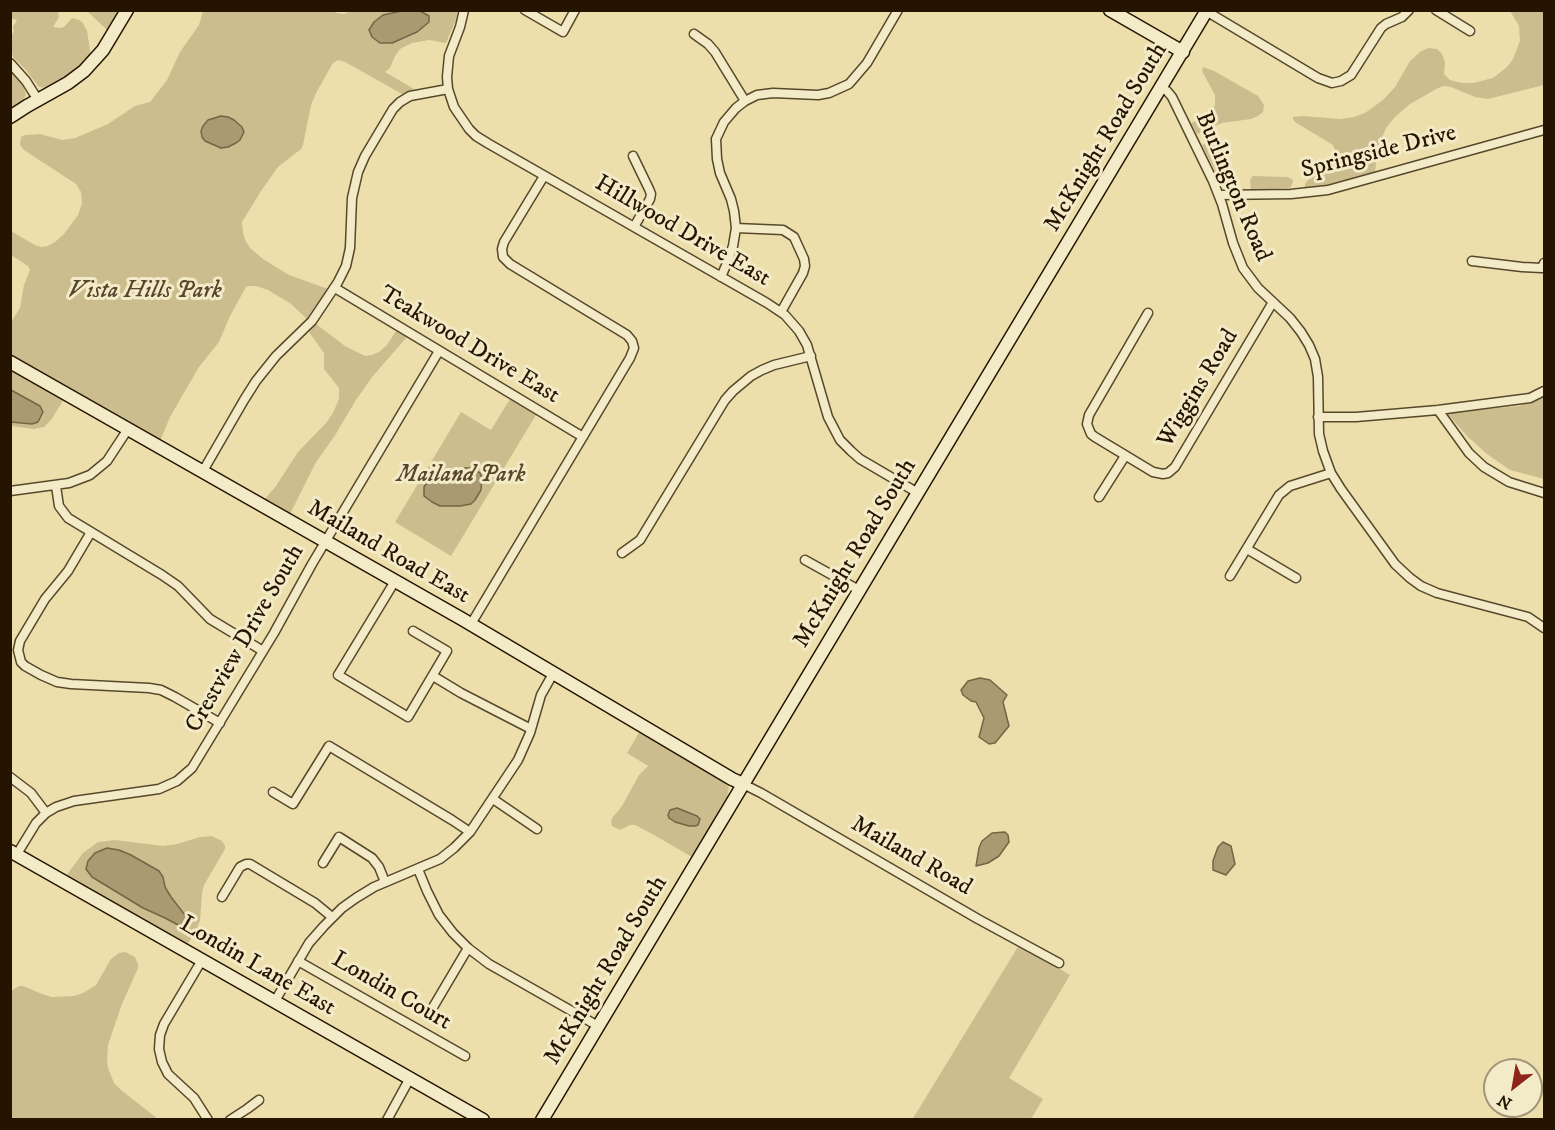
<!DOCTYPE html>
<html>
<head>
<meta charset="utf-8">
<style>
  body { margin:0 }
  #map { position:relative; width:1555px; height:1130px; overflow:hidden; background:#eddfab; font-family:"IM FELL DW Pica",serif }
  canvas { display:block }
  .frame { position:absolute; inset:0; border:12px solid #251500; pointer-events:none }
  .north { position:absolute; left:1483px; top:1058px; width:60px; height:60px; box-sizing:border-box; background:#f3eac8; border:2px solid #a19578; border-radius:50%; rotate:211deg; font-size:16px; font-weight:700; line-height:24px; text-align:center; color:#251500 }
  .north::after { content:''; display:block; margin:auto; width:21px; height:27px; background:#8f2418; clip-path:polygon(50% 0,100% 100%,50% 72%,0 100%) }
</style>
</head>
<body>
<div id="map">
<canvas width="1555" height="1130"></canvas>
<div class="frame"></div>
<div class="north">N</div>
</div>
<script>
const ctx = document.querySelector('canvas').getContext('2d');
ctx.lineJoin = 'round';
function paint(path, color) { ctx.fillStyle = color; ctx.fill(path, 'evenodd'); }
const toPath = rows => new Path2D(rows.map(r => 'M' + r).join(''));
function trace(path, color, width, dash) { ctx.strokeStyle = color; ctx.lineWidth = width; ctx.lineCap = dash ? 'butt' : 'round'; ctx.setLineDash(dash || []); ctx.stroke(path); }
function drawText(font, color, halo, rows, align = 'center') {
  ctx.font = font + ' "IM FELL DW Pica",serif'; ctx.lineWidth = 6; ctx.setLineDash([]); ctx.textBaseline = 'middle'; ctx.strokeStyle = halo; ctx.fillStyle = color; for (const [text, x, y, turn = 0] of rows) {
    ctx.save(); ctx.translate(x, y); ctx.rotate((+turn || 0) * Math.PI / 180); ctx.textAlign = isNaN(turn) ? turn : align; if (halo) ctx.strokeText(text, 0, 0); ctx.fillText(text, 0, 0); ctx.restore();
  }
}
paint(toPath([
  [330,10,337,13,344,14,351,11,401,11,392,12,377,19,369,28,369,32,372,37,388,44,413,35,429,16,420,11,458,11,455,22,446,43,429,40,412,43,400,49,395,56,390,68,385,72,414,89,402,94,345,62,338,60,333,63,316,93,311,105,303,145,301,149,278,167,261,191,242,222,243,233,246,242,250,248,263,259,289,275,328,289,307,319,291,304,268,290,256,286,248,286,246,287,230,316,219,342,199,367,170,417,160,441,11,356,10,324,20,308,24,285,30,270,28,266,11,255,11,231,35,245,41,247,48,246,55,242,64,234,78,215,82,203,81,192,76,184,24,150,20,145,21,137,25,135,40,134,62,140,75,138,108,124,135,106,150,102,167,80,180,52,199,25,203,11],
  [10,11,55,11,58,12,59,17,53,27,60,28,64,27,72,18,79,20,83,23,87,31,91,56,67,77,46,88,39,87,26,70,13,57,11,49,11,37,14,31,13,27,17,20,11,18],
  [87,11,120,11,108,31],
  [1510,11,1544,11,1544,85,1488,99,1475,97,1451,87,1444,86,1438,88,1410,104,1395,117,1386,128,1378,147,1375,172,1329,184,1304,188,1306,182,1332,161,1336,152,1333,145,1295,122,1293,119,1293,117,1302,116,1341,119,1354,117,1365,113,1383,100,1395,87,1410,61,1420,52,1428,48,1437,49,1442,54,1445,62,1444,74,1450,80,1462,83,1473,83,1493,78,1507,67,1513,59,1520,41,1519,26],
  [1203,67,1214,71,1258,96,1264,105,1263,112,1258,116,1251,119,1222,123,1197,134,1191,123,1209,116,1212,112,1215,105,1215,95,1202,71],
  [11,70,21,82,26,94,23,101,11,110],
  [1208,142,1216,146,1223,163,1224,170,1219,174,1217,174,1202,145],
  [1253,176,1287,177,1292,179,1293,182,1290,188,1251,189,1250,180],
  [316,324,345,346,365,356,372,355,379,352,387,345,396,331,407,337,372,377,356,400,334,437,316,462,290,514,264,500,276,486,298,452,326,423,333,413,339,399,339,388,324,369,324,353,309,332],
  [10,369,64,399,51,420,44,427,34,429,11,426],
  [1544,398,1544,479,1510,470,1487,454,1468,437,1447,413,1519,406],
  [510,399,536,415,451,556,395,522,461,412,491,430],
  [640,731,722,780,729,788,727,797,692,857,654,835,635,825,630,825,620,830,612,826,611,821,613,817,622,806,639,775,648,766,627,753],
  [212,836,222,841,225,846,225,849,204,885,202,893,200,921,196,931,187,945,66,876,83,853,98,842,115,840,163,846,177,844,200,837],
  [111,848,119,850,139,859,156,869,161,874,165,887,171,897,185,913,189,922,187,927,182,927,165,918,143,908],
  [1019,945,1070,975,1009,1078,1043,1099,1031,1119,912,1120],
  [125,952,135,957,138,964,138,968,122,1004,108,1045,107,1061,108,1068,114,1083,121,1090,158,1119,11,1120,11,991,19,986,23,986,42,994,52,997,74,996,83,993,96,985,111,959,119,953]
]), '#cbbd8e');
const water = toPath([
  [401,11,420,11,429,16,429,22,417,32,392,43,380,43,372,37,369,30,374,22,383,15,401,11],
  [221,116,228,117,234,120,242,127,244,132,240,140,236,143,228,147,221,148,205,141,202,137,201,131,203,126,208,120,221,116],
  [11,390,40,406,43,412,38,422,32,424,11,422,11,390],
  [462,468,469,468,475,470,480,473,482,478,481,490,475,500,471,504,460,506,440,506,432,502,424,496,424,487,428,481,446,473,462,468],
  [980,678,990,680,1007,695,1003,702,1009,726,995,743,989,744,979,737,984,718,976,702,971,701,963,695,961,690,968,681,980,678],
  [677,808,697,816,700,819,698,825,695,826,689,826,675,822,669,818,668,815,670,810,677,808],
  [1005,832,1008,835,1009,842,999,856,988,863,976,866,979,848,982,841,992,833,1005,832],
  [1223,842,1231,846,1235,864,1226,875,1213,870,1213,861,1218,847,1223,842],
  [107,848,119,850,131,855,159,871,163,877,165,887,171,897,189,920,189,924,187,927,182,927,165,918,143,908,92,877,86,869,88,861,95,853,107,848]
]);
paint(water, '#a99a71');
trace(water, '#746544', 1.5);
const street = toPath([
  [464,10,460,27,449,56,447,77,448,89,454,107,469,129,476,136,489,144,767,303,785,315,799,331,807,345,828,417,840,440,851,451,860,459,918,493],
  [525,10,563,32,575,10],
  [1436,10,1470,31],
  [1206,11,1318,78,1332,83,1341,81,1351,75,1381,28,1386,24,1402,17,1409,10],
  [694,34,708,44,715,52,745,101],
  [10,63,26,81,38,100],
  [1161,87,1167,91,1172,97,1213,181,1222,204,1233,243,1243,268,1258,288,1290,318,1301,332,1309,345,1315,359,1318,377,1319,434,1323,451,1331,473,1341,489,1395,564,1410,578,1421,586,1437,593,1528,617,1544,628],
  [633,156,649,189,651,194,650,199,634,227],
  [1219,195,1291,194,1328,190,1544,130],
  [736,228,783,230,794,237,804,259,805,266,803,273,781,312],
  [1472,261,1522,267,1542,268,1544,263],
  [721,277,727,263,733,246,736,228,734,211,731,199,720,173,717,159,716,139,724,122,736,108,745,101,757,95,773,93,818,95,829,93,849,84,867,63,898,10],
  [335,288,583,437],
  [1148,313,1089,415,1087,424,1091,434,1095,437,1153,472,1163,474,1168,473,1175,467,1273,302],
  [1438,410,1469,453,1484,467,1509,482,1544,493],
  [1318,417,1356,417,1438,410,1530,398,1544,391],
  [203,471,244,400,256,381,276,356,312,321,338,282,346,266,350,248,352,198,358,172,365,156,393,109,400,102,410,96,448,89],
  [56,486,59,506,68,518,162,575,178,586,210,619,263,651],
  [10,491,69,483,90,475,107,461,128,429],
  [1099,497,1125,456],
  [91,532,68,571,45,599,20,641,18,650,21,662,25,666,41,675,57,682,71,684,149,688,161,690,175,697,220,723],
  [1247,549,1296,578],
  [622,553,640,540,725,400,733,391,751,376,762,370,774,365,811,356],
  [805,560,859,590],
  [1230,576,1279,495,1290,486,1331,473],
  [395,581,338,675,408,717,447,651,413,631],
  [471,624,630,358,634,348,632,341,627,335,510,264,503,257,502,249,504,242,544,176],
  [433,676,461,693,531,729],
  [10,777,31,793,46,813],
  [743,784,761,793,978,919,1059,963],
  [273,792,293,804,329,746,452,820,470,832],
  [493,799,537,829],
  [17,854,36,823,46,813,56,807,74,801,159,789,177,781,192,768,274,633,312,564,439,351],
  [323,863,339,837,372,858,379,867,385,882],
  [418,869,427,891,439,915,453,933,468,948,489,964,598,1026],
  [222,897,240,867,246,864,250,864,315,903,332,917],
  [202,960,164,1024,160,1035,159,1049,162,1062,168,1074,194,1098,208,1120],
  [298,961,465,1056],
  [275,1001,309,943,324,926,342,908,356,898,374,887,440,859,454,848,470,832,518,760,530,733,541,695,554,672],
  [429,1014,468,948],
  [230,1120,247,1109,259,1100],
  [387,1120,410,1078]
]);
const secondary = toPath([
  [1110,10,1183,52],
  [10,117,27,106,68,83,84,71,103,50,127,10],
  [10,362,462,619,732,779,743,784],
  [10,851,483,1120],
  [542,1120,1207,10]
]);
trace(street, '#57482b', 11);
trace(secondary, '#251500', 15);
trace(street, '#f3eac8', 8);
trace(secondary, '#f3eac8', 12);
drawText('24px', '#251500', '#f3eac8', [
  ["McKnight Road South",1107,138,-59],
  ["Springside Drive",1379,153,-14],
  ["Burlington Road",1232,187,67],
  ["Hillwood Drive East",682,232,30],
  ["Teakwood Drive East",469,346,31],
  ["Wiggins Road",1199,389,-59],
  ["Mailand Road East",388,553,30],
  ["McKnight Road South",856,554,-59],
  ["Crestview Drive South",246,639,-60],
  ["Mailand Road",911,857,30],
  ["Londin Lane East",257,967,30],
  ["McKnight Road South",607,971,-59],
  ["Londin Court",391,992,30]
]);
drawText('italic 24px', '#57472b', '#f3eac8', [
  ["Vista Hills Park",145,292],
  ["Mailand Park",461,476]
]);
</script>
</body>
</html>
